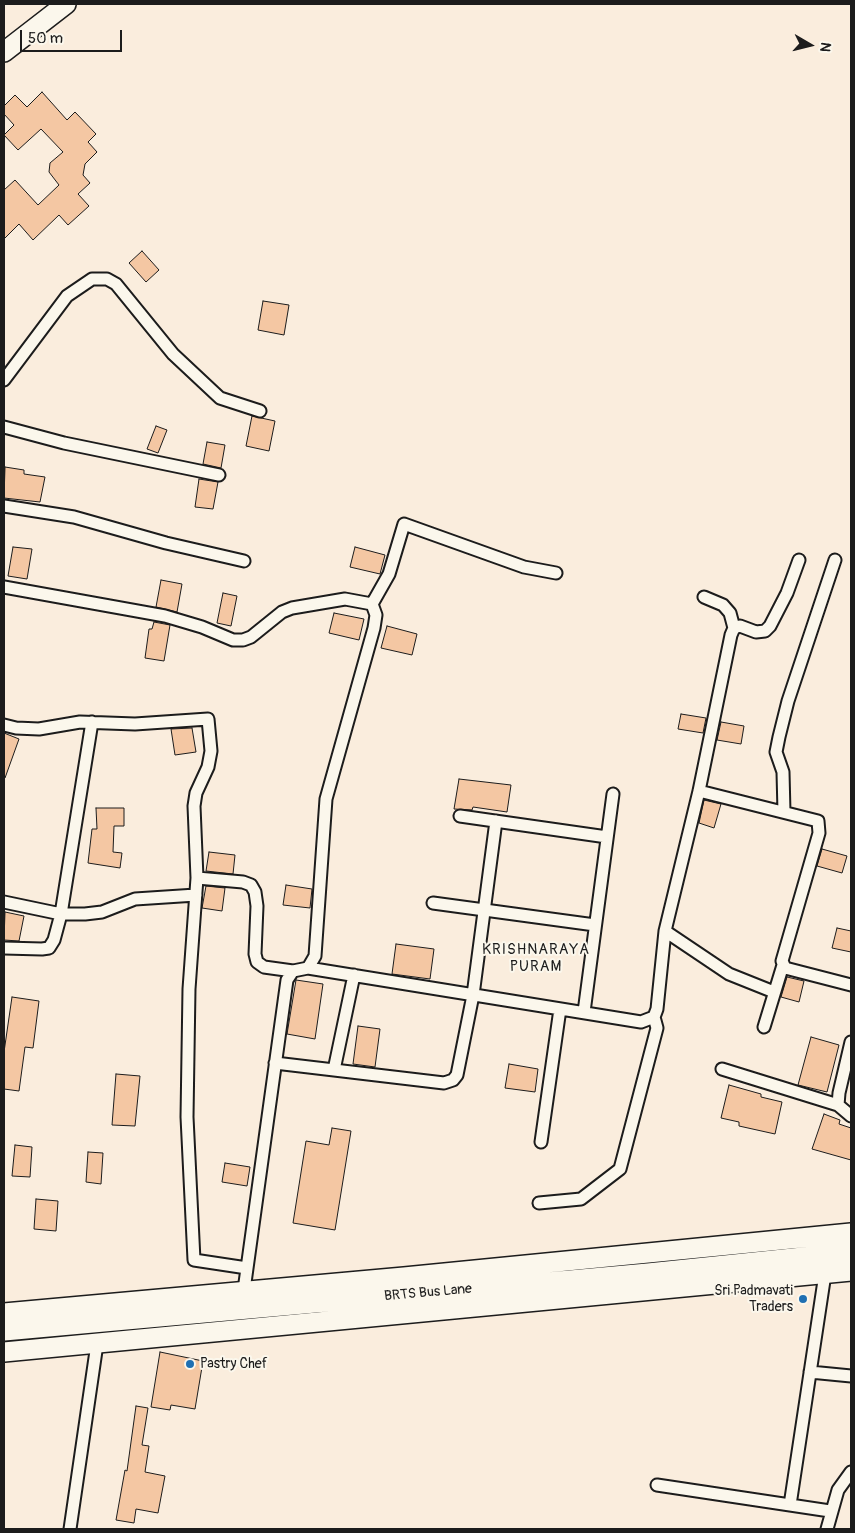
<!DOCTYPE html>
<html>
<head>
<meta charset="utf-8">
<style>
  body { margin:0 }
  #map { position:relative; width:855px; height:1533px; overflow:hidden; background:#faeddd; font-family:Pangolin,sans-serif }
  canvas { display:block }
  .frame { position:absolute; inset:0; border:5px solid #1c1c1c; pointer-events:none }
  .north { position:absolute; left:785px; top:20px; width:50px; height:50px; -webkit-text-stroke:4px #fbf7ec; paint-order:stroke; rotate:98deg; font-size:14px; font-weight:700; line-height:20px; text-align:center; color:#1c1c1c }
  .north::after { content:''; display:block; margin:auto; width:18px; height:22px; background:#1c1c1c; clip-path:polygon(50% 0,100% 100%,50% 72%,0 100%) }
  .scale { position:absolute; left:20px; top:30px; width:102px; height:22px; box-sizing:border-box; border:2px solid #1c1c1c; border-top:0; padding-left:6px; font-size:15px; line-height:18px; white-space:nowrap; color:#1c1c1c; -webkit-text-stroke:4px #fbf7ec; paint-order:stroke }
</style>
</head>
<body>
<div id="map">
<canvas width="855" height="1533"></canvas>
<div class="frame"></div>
<div class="north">N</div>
<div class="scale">50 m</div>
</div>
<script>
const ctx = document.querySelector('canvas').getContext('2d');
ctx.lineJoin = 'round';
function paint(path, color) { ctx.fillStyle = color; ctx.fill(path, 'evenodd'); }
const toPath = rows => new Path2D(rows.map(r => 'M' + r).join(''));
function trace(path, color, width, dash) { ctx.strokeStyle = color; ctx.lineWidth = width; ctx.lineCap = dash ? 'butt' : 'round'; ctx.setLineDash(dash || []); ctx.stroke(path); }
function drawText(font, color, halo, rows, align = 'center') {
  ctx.font = font + ' Pangolin,sans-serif'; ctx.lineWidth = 4; ctx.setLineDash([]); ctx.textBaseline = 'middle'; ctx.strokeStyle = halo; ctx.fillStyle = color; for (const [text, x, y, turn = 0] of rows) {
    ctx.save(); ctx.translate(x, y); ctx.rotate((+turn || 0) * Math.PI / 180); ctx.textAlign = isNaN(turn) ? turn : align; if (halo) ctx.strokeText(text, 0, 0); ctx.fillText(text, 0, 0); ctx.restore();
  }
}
const building = toPath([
  [42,92,67,120,75,112,96,134,88,142,97,152,85,164,83,175,90,183,78,194,89,206,68,225,59,215,33,240,19,224,4,239,4,190,15,180,38,205,59,185,49,172,50,163,63,152,41,129,18,150,4,135,14,125,4,114,4,106,15,95,27,107,42,92],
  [142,251,159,270,146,282,129,263,142,251],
  [263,301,289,305,284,335,258,330,263,301],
  [252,416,275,421,269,451,246,446,252,416],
  [156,426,167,430,158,453,147,449,156,426],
  [207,442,225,445,221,468,203,464,207,442],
  [5,467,24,470,24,474,45,477,40,502,4,498,5,467],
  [199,479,218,482,213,509,195,507,199,479],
  [13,547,32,549,27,579,8,576,13,547],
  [355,547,385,555,380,574,350,567,355,547],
  [161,580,182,584,177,612,156,607,161,580],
  [223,593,237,596,231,626,217,623,223,593],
  [334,613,364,619,359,640,329,633,334,613],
  [154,622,170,625,164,661,145,658,149,629,152,629,154,622],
  [387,626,417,634,412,655,381,648,387,626],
  [681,714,706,718,703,733,678,729,681,714],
  [721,722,744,726,741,744,717,740,721,722],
  [192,728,196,752,175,755,171,729,192,728],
  [4,733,19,739,5,778,4,778,4,733],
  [459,779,511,785,507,812,473,807,472,810,454,809,459,779],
  [704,800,721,804,714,828,699,823,704,800],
  [96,808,124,808,124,826,114,826,113,852,122,853,120,868,88,863,92,829,97,829,96,808],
  [822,849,847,856,842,873,817,866,822,849],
  [209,852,235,855,233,874,206,871,209,852],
  [286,885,312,889,310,908,283,905,286,885],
  [206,886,225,888,222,911,202,908,206,886],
  [5,912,24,916,19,941,4,940,5,912],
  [837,928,851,931,851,952,832,948,837,928],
  [396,944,434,949,430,979,392,974,396,944],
  [787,977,804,981,799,1002,781,997,787,977],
  [296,980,323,984,315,1039,287,1034,296,980],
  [12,997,39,1001,33,1048,25,1047,19,1091,4,1089,4,1052,12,997],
  [358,1026,380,1029,375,1067,353,1064,358,1026],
  [811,1037,839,1045,827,1092,798,1085,811,1037],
  [509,1064,538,1069,535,1092,505,1088,509,1064],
  [116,1074,140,1076,135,1126,112,1125,116,1074],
  [729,1085,761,1094,761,1097,782,1102,775,1134,739,1126,739,1122,721,1118,729,1085],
  [824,1114,840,1120,839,1124,851,1128,851,1160,812,1149,824,1114],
  [332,1128,351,1131,335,1230,293,1223,306,1141,329,1145,332,1128],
  [15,1145,32,1147,30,1177,12,1176,15,1145],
  [88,1152,103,1153,101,1184,86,1182,88,1152],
  [225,1163,250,1167,247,1186,222,1182,225,1163],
  [36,1199,58,1201,56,1231,34,1229,36,1199],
  [160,1352,203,1361,195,1409,171,1405,170,1410,151,1407,160,1352],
  [136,1406,148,1408,142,1445,149,1446,145,1472,165,1476,158,1513,136,1509,134,1523,116,1520,125,1470,127,1471,136,1406]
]);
paint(building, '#f4c7a3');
trace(building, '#1c1c1c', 1);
const minor = toPath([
  [4,380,67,296,92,279,107,279,116,284,173,354,220,398,260,411],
  [4,427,64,443,219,475],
  [4,506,74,517,166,543,244,561],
  [4,587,165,616,202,627,233,640,243,640,251,637,282,612,292,608,345,599,372,604,376,615,374,628,326,799,315,956,308,968,293,971,287,980,244,1290],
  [704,597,723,605,730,613,734,628],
  [372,604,389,574,404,524,524,567,556,573],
  [4,725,16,728,39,729,80,722,135,724,208,719,211,751,208,767,196,793,194,806,197,878,189,989,187,1117,194,1260,247,1268],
  [699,791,818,821,819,833,782,961,785,968,789,969,851,985],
  [784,812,783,772,776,752,779,737,788,701,835,560],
  [460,816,607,837],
  [197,878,243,882,251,885,255,892,257,906,255,954,257,962,264,967,293,971],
  [4,902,61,914,85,914,102,912,135,899,196,895],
  [433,903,595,925],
  [665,931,729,974,774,992],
  [4,948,42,949,49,948,54,940,61,914,92,722],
  [308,968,641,1022,654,1017,657,1009,665,931,699,791,731,635,734,628,740,626,756,632,765,631,770,626,787,593,799,560],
  [584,1012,613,794],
  [764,1027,783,965],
  [851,1042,839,1093,838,1105,851,1116],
  [275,1063,444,1083,453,1080,457,1075,473,995,496,821],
  [722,1069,838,1105],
  [334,1070,354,975],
  [541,1142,560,1009],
  [539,1203,581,1199,620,1169,657,1028,654,1017],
  [810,1372,851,1376],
  [657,1485,830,1511],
  [790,1505,825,1274],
  [70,1529,97,1344],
  [827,1529,838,1490,851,1472]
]);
const primary = toPath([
  [4,52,66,4],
  [4,1313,404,1277,851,1233],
  [4,1331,648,1273,851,1252],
  [4,1352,851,1271]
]);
trace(minor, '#1c1c1c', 15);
trace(primary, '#1c1c1c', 22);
trace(minor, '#fbf7ec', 11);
trace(primary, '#fbf7ec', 19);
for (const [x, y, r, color] of [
  [803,1299,5,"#1f6fb2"],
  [190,1364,5,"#1f6fb2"]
]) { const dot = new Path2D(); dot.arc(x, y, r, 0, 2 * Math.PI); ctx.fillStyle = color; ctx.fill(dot); trace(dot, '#fbf7ec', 2); }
drawText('14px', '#1c1c1c', '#fbf7ec', [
  ["Sri Padmavati",793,1291],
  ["Traders",793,1307],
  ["Pastry Chef",200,1364,"left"]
], 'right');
drawText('14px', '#1c1c1c', '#fbf7ec', [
  ["BRTS Bus Lane",428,1293,-5]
]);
ctx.letterSpacing = '1px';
drawText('15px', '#1c1c1c', '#fbf7ec', [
  ["KRISHNARAYA",536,950],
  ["PURAM",536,967]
]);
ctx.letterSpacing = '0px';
</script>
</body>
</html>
